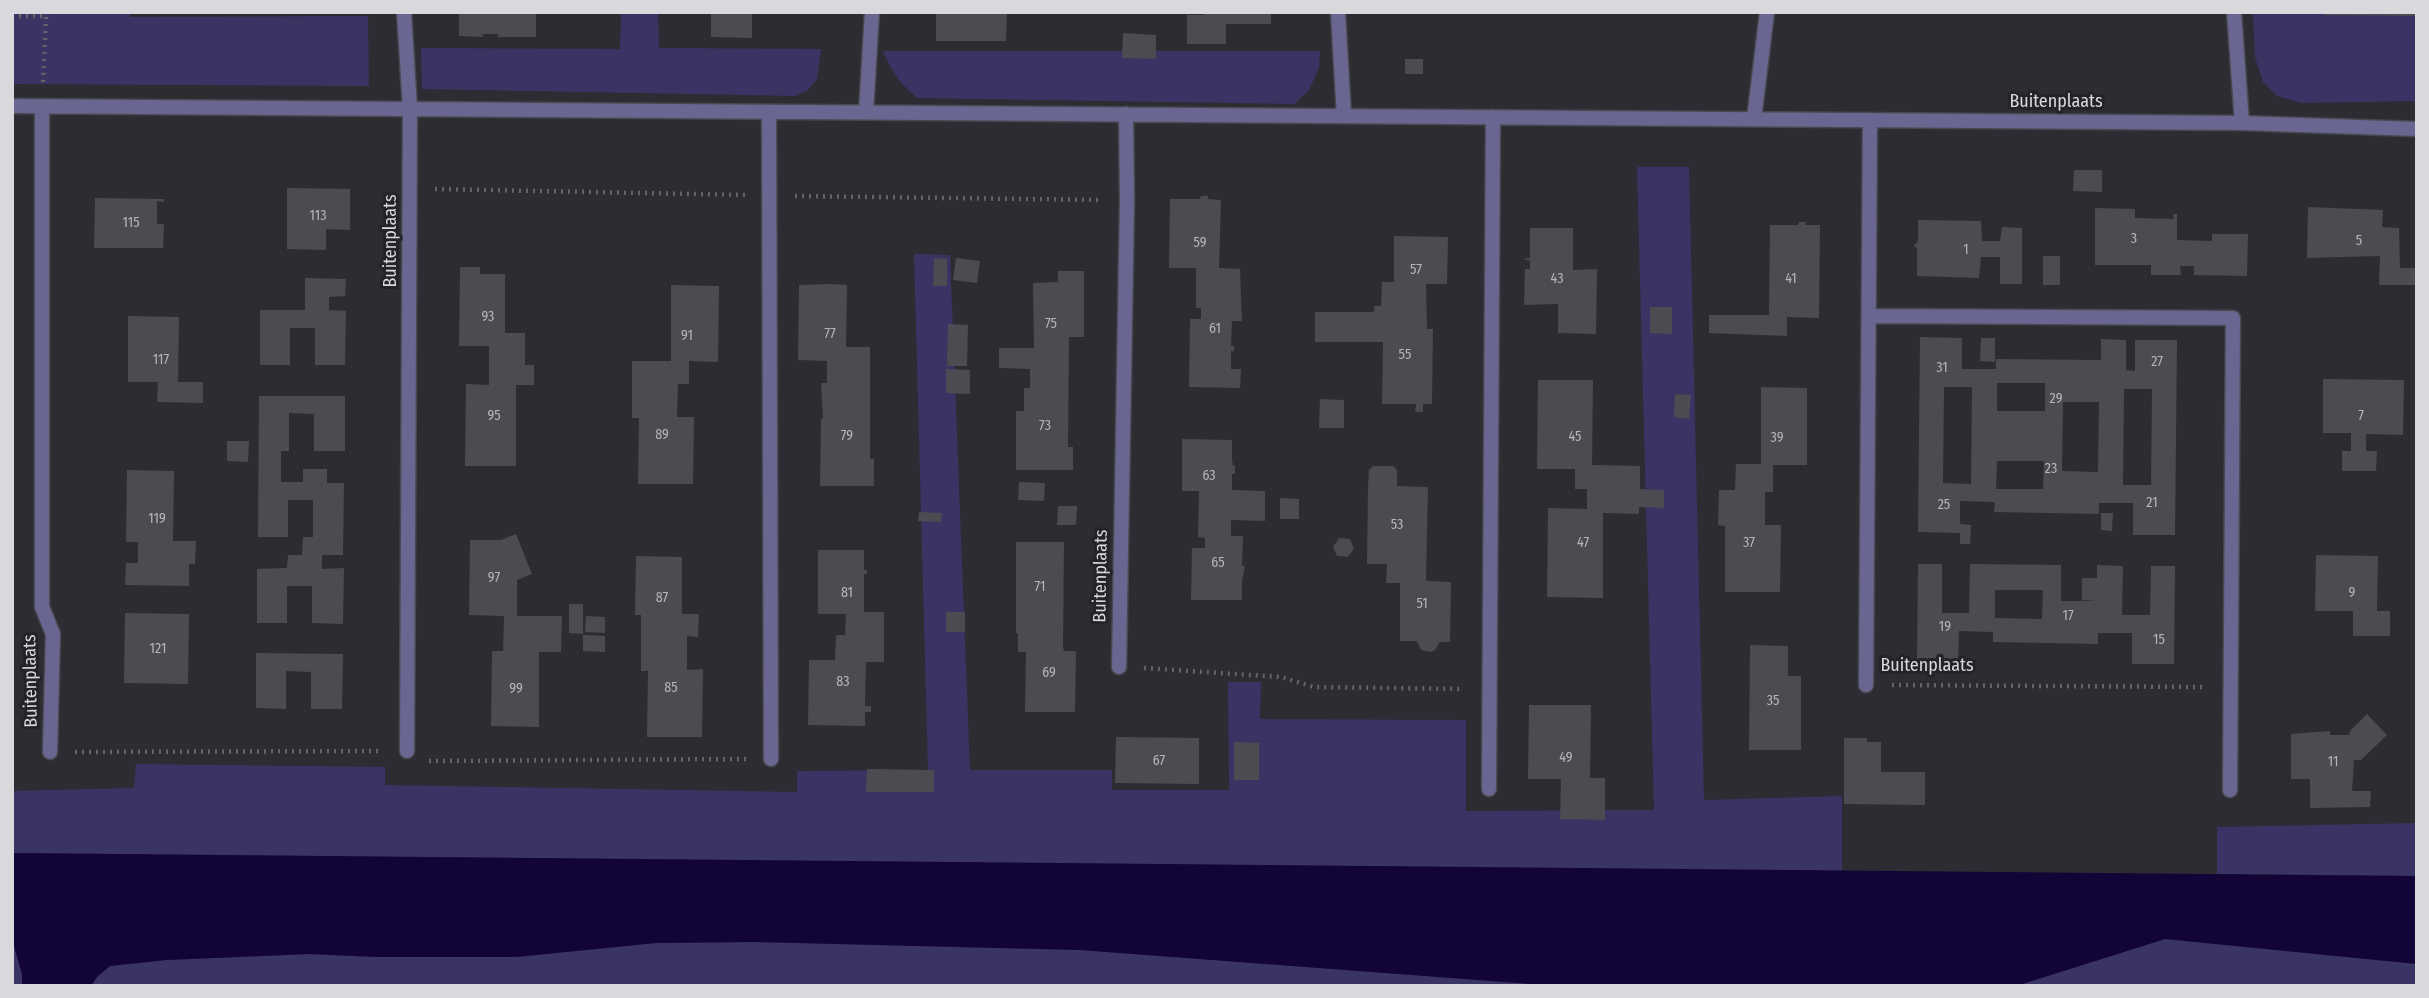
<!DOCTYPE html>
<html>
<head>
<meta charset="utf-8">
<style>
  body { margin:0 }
  #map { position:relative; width:2429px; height:998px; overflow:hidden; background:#2d2c33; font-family:"Fira Sans Condensed",sans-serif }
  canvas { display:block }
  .frame { position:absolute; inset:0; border:14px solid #d9d9dd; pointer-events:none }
</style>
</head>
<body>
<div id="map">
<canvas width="2429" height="998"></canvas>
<div class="frame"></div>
</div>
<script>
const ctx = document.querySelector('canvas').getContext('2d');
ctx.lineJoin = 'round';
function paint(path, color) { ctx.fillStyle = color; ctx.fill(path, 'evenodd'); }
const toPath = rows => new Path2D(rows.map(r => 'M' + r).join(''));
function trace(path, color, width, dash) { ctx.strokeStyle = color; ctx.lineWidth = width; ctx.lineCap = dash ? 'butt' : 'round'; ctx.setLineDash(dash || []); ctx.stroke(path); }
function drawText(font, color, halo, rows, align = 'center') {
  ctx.font = font + ' "Fira Sans Condensed",sans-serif'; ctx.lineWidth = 6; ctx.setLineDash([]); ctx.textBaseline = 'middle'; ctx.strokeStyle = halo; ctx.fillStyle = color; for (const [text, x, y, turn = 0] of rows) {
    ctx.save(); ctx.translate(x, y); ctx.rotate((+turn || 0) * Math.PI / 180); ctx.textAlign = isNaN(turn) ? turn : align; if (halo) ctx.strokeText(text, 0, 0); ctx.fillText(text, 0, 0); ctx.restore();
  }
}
paint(toPath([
  [12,12,129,12,130,17,368,16,369,86,12,84],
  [621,12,658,12,659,48,821,49,817,79,808,90,796,96,422,89,421,48,620,49],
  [2253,13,2417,13,2417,101,2301,103,2277,96,2263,82,2255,57],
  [883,51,1320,51,1319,68,1309,90,1294,104,917,98,902,84,890,66],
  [1637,167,1689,167,1704,800,1842,796,1842,871,12,853,12,791,134,788,136,764,385,767,385,785,797,792,797,771,928,770,914,254,950,255,970,770,1112,770,1112,790,1229,790,1228,682,1261,682,1260,719,1466,720,1466,811,1654,810],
  [2417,823,2417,876,2217,874,2217,827],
  [12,939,22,974,22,986,12,986],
  [2165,939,2417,964,2417,986,2016,986],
  [756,942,1080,950,1558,986,91,986,97,977,110,966,166,960,310,954,375,957,516,957,656,943]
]), '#3a3464');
paint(toPath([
  [12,853,2417,876,2417,964,2165,939,2016,986,1558,986,1080,950,756,942,656,943,516,957,375,957,310,954,166,960,110,966,97,977,91,986,22,986,22,974,12,939]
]), '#130437');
paint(toPath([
  [459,12,536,12,536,37,498,37,498,34,483,34,483,37,459,36],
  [711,12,752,12,752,38,711,37],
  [936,12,1007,12,1006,41,936,41],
  [1204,12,1271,12,1271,24,1226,24,1226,44,1187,44,1187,15,1204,15],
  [2324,12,2417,12,2417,16,2324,15],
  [1123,33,1156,35,1156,59,1122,58],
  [1405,59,1423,59,1423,74,1405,74],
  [2074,170,2102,170,2102,192,2073,191],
  [287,188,350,189,350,230,326,229,326,250,287,249],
  [1201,196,1208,196,1208,199,1221,200,1219,268,1240,269,1242,321,1232,321,1231,346,1234,346,1234,351,1231,351,1231,369,1241,369,1240,388,1189,387,1190,319,1201,319,1201,308,1196,308,1196,268,1169,268,1170,199,1200,199],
  [95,198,164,199,164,202,157,201,157,224,164,224,163,248,94,248],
  [2308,207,2383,210,2382,227,2399,228,2400,268,2417,268,2417,285,2379,285,2380,256,2307,258],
  [2095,208,2135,209,2135,218,2174,219,2173,214,2177,214,2177,240,2212,241,2212,234,2248,234,2247,276,2194,275,2194,266,2180,266,2181,275,2151,275,2151,265,2095,265],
  [1918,220,1981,221,1982,241,2000,241,2002,227,2022,228,2022,284,2000,284,2000,257,1981,257,1979,278,1917,276,1917,248,1914,246,1918,241],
  [1799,222,1806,222,1805,225,1820,225,1819,318,1787,317,1787,336,1709,333,1709,315,1769,315,1770,225,1798,225],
  [1530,228,1573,228,1573,270,1597,269,1596,334,1558,333,1558,304,1524,305,1525,269,1530,269,1530,261,1523,259,1530,258],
  [1394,236,1448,237,1447,284,1426,284,1427,329,1433,329,1432,404,1423,404,1423,412,1415,412,1416,404,1382,404,1383,342,1315,342,1315,312,1374,312,1374,306,1381,306,1382,282,1394,282],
  [2043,256,2060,256,2060,285,2043,285],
  [934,258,947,259,947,286,933,286],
  [956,258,980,261,977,283,953,280],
  [460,267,480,267,480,274,505,274,505,333,525,333,525,365,534,365,534,385,516,385,516,466,465,466,466,384,489,385,489,346,459,346],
  [1058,271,1084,271,1084,337,1069,337,1068,447,1073,447,1073,470,1016,470,1016,411,1024,411,1024,388,1030,388,1030,369,999,368,999,348,1034,348,1033,283,1058,282],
  [305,278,346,279,345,296,329,297,329,310,346,311,345,365,315,365,315,328,290,328,290,365,260,365,260,310,305,310],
  [830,284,847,285,846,347,870,347,870,459,874,459,874,486,820,486,821,419,823,418,821,383,827,383,827,361,798,360,799,285],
  [671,285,719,286,718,362,689,361,689,384,678,384,677,417,694,417,693,484,638,484,639,418,632,418,632,361,671,361],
  [1650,307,1672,307,1672,334,1650,333],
  [128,316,179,317,178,382,203,382,203,403,157,402,158,382,128,382],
  [948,324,968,325,967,366,947,366],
  [1920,337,1962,338,1962,369,1996,369,1996,359,2101,360,2101,339,2126,340,2126,370,2135,371,2135,340,2177,340,2175,535,2133,535,2133,503,2099,503,2099,514,1994,512,1995,502,1960,501,1960,524,1971,525,1970,544,1960,544,1960,533,1918,532],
  [1997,383,2045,383,2045,411,1997,411],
  [1944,387,1972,387,1971,484,1943,483],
  [2124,389,2152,389,2151,485,2123,485],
  [2063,402,2099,402,2098,472,2062,471],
  [1997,461,2044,461,2043,489,1996,489],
  [1981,338,1995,338,1995,362,1980,361],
  [946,369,970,370,970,394,946,393],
  [2323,379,2404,380,2403,435,2366,434,2366,451,2377,451,2376,471,2342,471,2342,451,2351,451,2351,433,2323,433],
  [1538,380,1593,380,1592,465,1640,466,1640,489,1664,490,1664,508,1639,507,1639,514,1603,513,1603,598,1547,597,1548,508,1587,509,1587,489,1575,489,1575,469,1537,469],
  [1761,387,1807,388,1807,465,1773,465,1773,492,1765,492,1765,525,1781,525,1780,592,1725,592,1725,526,1718,525,1719,490,1735,490,1736,464,1761,464],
  [1675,394,1691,395,1689,419,1674,417],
  [259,396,345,396,345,451,314,451,314,414,289,413,289,451,281,451,281,482,303,482,303,469,327,469,327,483,344,483,343,555,322,555,322,569,344,568,343,624,312,623,312,586,287,586,287,623,257,623,257,569,287,568,288,555,302,555,303,537,313,537,313,500,288,500,288,537,258,537],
  [1320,399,1344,400,1344,428,1319,428],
  [1182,439,1232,440,1232,460,1233,466,1235,465,1235,474,1232,474,1232,490,1265,491,1265,521,1231,520,1231,536,1243,536,1242,566,1245,566,1242,580,1242,600,1191,600,1192,548,1205,548,1205,538,1198,537,1199,491,1182,491],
  [227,441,249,441,248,462,227,461],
  [1373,466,1393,466,1397,470,1397,486,1428,487,1426,579,1427,581,1451,582,1450,642,1440,642,1435,650,1431,652,1421,650,1417,641,1400,641,1400,583,1386,583,1387,564,1367,564,1368,486,1369,470],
  [127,470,174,471,173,541,196,541,195,564,189,564,189,586,125,585,126,563,138,563,138,542,126,542],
  [1019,482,1045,483,1044,501,1018,500],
  [1280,498,1299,499,1299,519,1280,519],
  [1058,506,1077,506,1076,525,1057,525],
  [919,512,942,513,941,522,918,521],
  [2101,513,2113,513,2112,531,2101,530],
  [516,534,532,574,517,580,517,616,562,616,561,652,539,652,539,727,491,726,492,651,503,651,504,616,469,615,470,540,501,540],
  [1339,538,1350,539,1354,549,1348,557,1337,556,1333,547],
  [1016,542,1064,542,1063,647,1064,651,1076,651,1075,712,1025,712,1026,652,1018,652,1018,633,1016,633],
  [818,550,864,550,864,570,867,570,867,574,864,574,864,612,884,612,884,662,866,662,865,706,871,706,871,712,865,712,865,726,808,725,809,660,835,660,836,635,845,635,846,614,818,614],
  [2316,555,2378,556,2377,611,2390,611,2390,636,2353,636,2353,611,2315,611],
  [636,556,682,557,682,614,699,614,698,637,687,636,687,670,703,669,702,737,647,737,648,671,641,671,641,615,635,615],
  [1918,564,1942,564,1942,613,1969,613,1970,564,2061,565,2061,601,2096,601,2082,600,2082,578,2097,578,2097,565,2123,566,2122,615,2150,615,2151,566,2175,566,2174,664,2132,664,2132,633,2098,633,2098,644,1993,642,1993,632,1959,631,1958,662,1917,661],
  [1995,590,2043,590,2042,619,1995,618],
  [569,604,583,604,583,634,569,633],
  [946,612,965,612,965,632,946,632],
  [125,613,189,614,188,684,124,683],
  [586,616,605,617,605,633,585,632],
  [583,635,605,636,605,652,583,651],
  [1750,645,1788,646,1788,676,1801,676,1801,750,1749,750],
  [256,653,343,654,342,709,311,709,311,672,286,671,286,709,256,708],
  [1529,705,1591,705,1590,778,1605,778,1605,820,1560,819,1561,779,1528,779],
  [2367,714,2387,735,2361,760,2354,760,2352,791,2371,791,2370,807,2310,808,2310,779,2291,779,2291,734,2330,731,2330,735,2349,735,2350,731],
  [1116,737,1199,738,1199,784,1115,783],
  [1844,738,1867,738,1867,742,1881,742,1881,772,1925,772,1925,805,1844,804],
  [1234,742,1259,743,1259,780,1234,780],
  [867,769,934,770,934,792,866,792]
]), '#4b4b52');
const minor = toPath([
  [404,12,410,109,407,751],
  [1338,12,1344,116],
  [2234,12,2242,123],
  [12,106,2242,123,2417,129],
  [42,106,42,607,53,634,50,752],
  [769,112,771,759],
  [866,112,872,12],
  [1754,119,1767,12],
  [1869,316,2233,318,2230,790],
  [1119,667,1127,200,1126,114],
  [1866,685,1870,120],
  [1489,789,1493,117]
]);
trace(minor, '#49484e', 17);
trace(toPath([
  [12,16,46,16,43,82],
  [435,189,745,195],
  [795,196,1102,200],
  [1144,668,1281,677,1314,687,1463,689],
  [1892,685,2205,687],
  [75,752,381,751],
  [429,761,746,759]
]), '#64646a', 4.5, [2, 5]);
trace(minor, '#696691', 14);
drawText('14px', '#b6b6ba', null, [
  ["113",318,216],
  ["115",131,223],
  ["3",2134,239],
  ["5",2359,241],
  ["59",1200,243],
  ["1",1966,250],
  ["57",1416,270],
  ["43",1557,279],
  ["41",1791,279],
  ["93",488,317],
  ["75",1051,324],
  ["61",1215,329],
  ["77",830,334],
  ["91",687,336],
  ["55",1405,355],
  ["117",161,360],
  ["27",2157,362],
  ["31",1942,368],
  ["29",2056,399],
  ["95",494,416],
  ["7",2361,416],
  ["73",1045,426],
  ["89",662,435],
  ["79",847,436],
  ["45",1575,437],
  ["39",1777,438],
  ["23",2051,469],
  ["63",1209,476],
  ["21",2152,503],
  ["25",1944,505],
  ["119",157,519],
  ["53",1397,525],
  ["47",1583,543],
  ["37",1749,543],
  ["65",1218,563],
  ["97",494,578],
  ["71",1040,587],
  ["81",847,593],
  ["9",2352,593],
  ["87",662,598],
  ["51",1422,604],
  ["17",2068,616],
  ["19",1945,627],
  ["15",2159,640],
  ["121",158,649],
  ["69",1049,673],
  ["83",843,682],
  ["85",671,688],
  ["99",516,689],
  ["35",1773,701],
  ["49",1566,758],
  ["67",1159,761],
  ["11",2333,762]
]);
drawText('18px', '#d9d9dd', '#232329', [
  ["Buitenplaats",2056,102],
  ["Buitenplaats",391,241,-90],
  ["Buitenplaats",1101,576,-89],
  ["Buitenplaats",1927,666],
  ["Buitenplaats",31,681,-91]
]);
</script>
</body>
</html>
